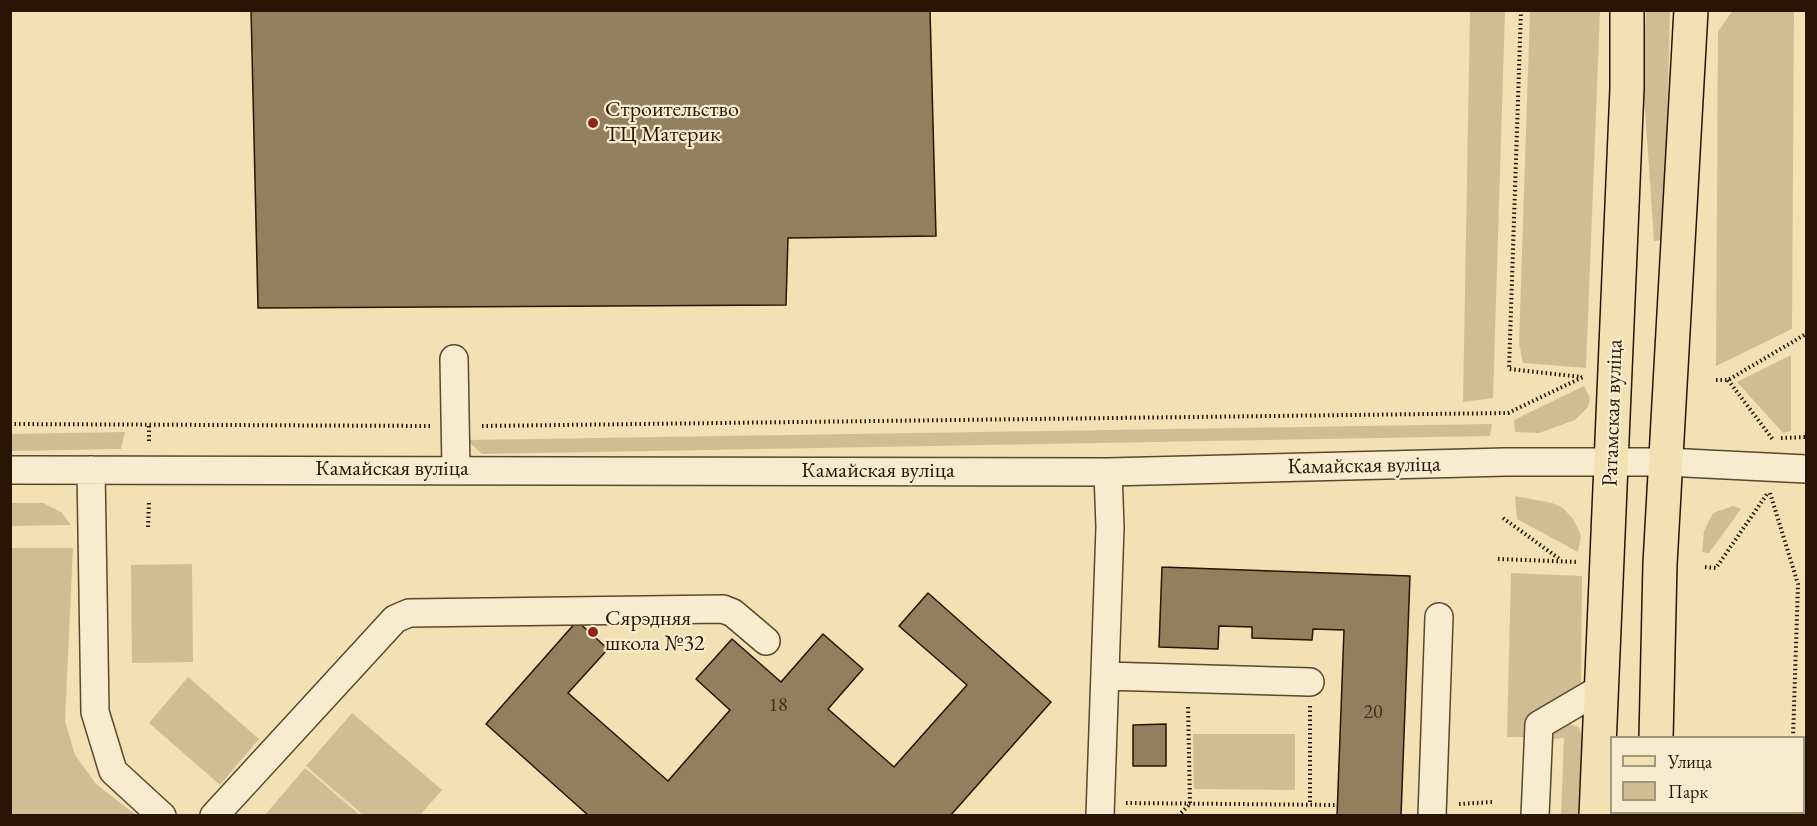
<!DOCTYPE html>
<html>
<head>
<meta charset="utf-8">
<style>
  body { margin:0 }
  #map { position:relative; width:1817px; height:826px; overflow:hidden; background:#f2e1b2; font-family:"EB Garamond",serif }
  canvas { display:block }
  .frame { position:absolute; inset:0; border:12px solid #271402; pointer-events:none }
  .legend { position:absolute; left:1610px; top:736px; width:195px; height:78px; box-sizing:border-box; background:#f7eccd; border:2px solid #a4967c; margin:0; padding:8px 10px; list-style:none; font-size:18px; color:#271402 }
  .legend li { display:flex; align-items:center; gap:12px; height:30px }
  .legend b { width:30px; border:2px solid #a4967c }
</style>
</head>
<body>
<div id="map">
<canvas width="1817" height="826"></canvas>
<div class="frame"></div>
<ul class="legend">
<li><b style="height:8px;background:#f2e1b2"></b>Улица</li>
<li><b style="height:16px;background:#cfbe94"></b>Парк</li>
</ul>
</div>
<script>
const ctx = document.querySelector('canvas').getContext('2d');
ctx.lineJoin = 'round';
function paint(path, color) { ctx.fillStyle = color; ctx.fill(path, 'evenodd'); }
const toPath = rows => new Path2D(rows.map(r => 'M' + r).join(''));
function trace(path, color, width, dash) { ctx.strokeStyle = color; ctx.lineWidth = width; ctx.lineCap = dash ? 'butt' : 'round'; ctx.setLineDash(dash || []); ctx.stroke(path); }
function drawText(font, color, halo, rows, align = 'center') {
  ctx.font = font + ' "EB Garamond",serif'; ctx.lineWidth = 4.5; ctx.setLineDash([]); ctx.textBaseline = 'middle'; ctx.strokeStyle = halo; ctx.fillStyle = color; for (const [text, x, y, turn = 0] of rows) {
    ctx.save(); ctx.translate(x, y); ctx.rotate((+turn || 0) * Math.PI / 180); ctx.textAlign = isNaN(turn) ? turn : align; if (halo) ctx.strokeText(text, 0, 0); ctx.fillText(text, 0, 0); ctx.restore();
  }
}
paint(toPath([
  [1733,10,1794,11,1792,329,1716,366,1718,32],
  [1470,11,1505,11,1493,398,1463,402],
  [1530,11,1600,11,1586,368,1523,363,1519,343],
  [1646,11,1670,11,1664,240,1654,241,1643,80],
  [1791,355,1791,431,1783,433,1737,382],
  [1584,386,1590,398,1588,407,1575,420,1539,433,1515,432,1514,420],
  [1492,424,1490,436,482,454,467,440],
  [125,432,121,449,11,451,11,434],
  [1515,496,1552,503,1563,508,1573,519,1581,535,1578,552,1517,519],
  [10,503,43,503,61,512,71,525,11,526],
  [1733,506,1741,509,1709,553,1702,552,1704,531,1713,513],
  [11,548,73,548,65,721,75,755,96,784,136,815,11,815],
  [192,564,193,662,132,663,131,565],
  [1511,573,1582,576,1581,690,1528,737,1507,737],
  [188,677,259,739,220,785,149,723],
  [352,713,442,790,420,815,363,815,306,766],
  [1565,723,1579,727,1582,737,1578,815,1561,815,1564,738,1553,739,1553,731],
  [1193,734,1295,734,1295,790,1194,789],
  [305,768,360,815,265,815]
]), '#cfbe94');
const building = toPath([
  [251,10,930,10,936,236,788,238,786,305,258,308,251,10],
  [1162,567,1410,576,1401,816,1337,816,1344,630,1313,629,1312,640,1252,638,1252,627,1219,626,1218,649,1159,647,1162,567],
  [928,593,1051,702,950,816,589,816,486,724,577,621,608,649,568,693,668,781,730,710,696,679,732,639,781,682,823,634,863,669,828,709,894,767,967,685,899,626,928,593],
  [1166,724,1166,766,1133,766,1133,725,1166,724]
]);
paint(building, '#917f5e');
trace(building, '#271402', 1.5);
const minor = toPath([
  [454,359,456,469],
  [10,470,1108,472,1506,462,1666,462,1806,469],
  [91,470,95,712,113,771,162,816],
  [1106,676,1310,682],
  [214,816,395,619,409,613,723,609,733,613,766,641],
  [1100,816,1110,527,1108,472],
  [1432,816,1439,617],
  [1535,816,1539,725,1602,688]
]);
const major = toPath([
  [1656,738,1660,564,1691,10],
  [1596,816,1627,88,1627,10],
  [1655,816,1655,812]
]);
trace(minor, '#5a472e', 30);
trace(major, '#271402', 36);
trace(toPath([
  [1521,10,1509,369,1582,377],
  [1716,380,1728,380,1806,334],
  [1728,380,1774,441],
  [10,424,430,426],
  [149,426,149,441],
  [482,426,1508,413,1583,377],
  [1781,438,1806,437],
  [1770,493,1798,584,1793,738],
  [1503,518,1561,560],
  [148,527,149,502],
  [1498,559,1578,562],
  [1705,567,1716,568,1767,494],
  [1310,706,1310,804],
  [1126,803,1337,805],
  [1459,804,1492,802],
  [1178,816,1190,804,1188,704],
  [1791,816,1791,812]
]), '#271402', 4, [1.5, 3]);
trace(minor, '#f7eccd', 27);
trace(major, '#f2e1b2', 33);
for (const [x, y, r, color] of [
  [593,123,6,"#8f2418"],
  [593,632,6,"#8f2418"]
]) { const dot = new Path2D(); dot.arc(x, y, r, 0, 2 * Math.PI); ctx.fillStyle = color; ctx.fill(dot); trace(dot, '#f7eccd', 2); }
drawText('20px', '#422f19', null, [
  ["18",778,706],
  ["20",1373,713]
]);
drawText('22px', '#271402', '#f7eccd', [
  ["Строительство",605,110],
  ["ТЦ Материк",605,135],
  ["Сярэдняя",605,619],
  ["школа №32",605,644]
], 'left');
drawText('22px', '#271402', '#f7eccd', [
  ["Ратамская вуліца",1613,413,-88],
  ["Камайская вуліца",1364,466,-1],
  ["Камайская вуліца",392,469],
  ["Камайская вуліца",878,471]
]);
</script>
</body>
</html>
